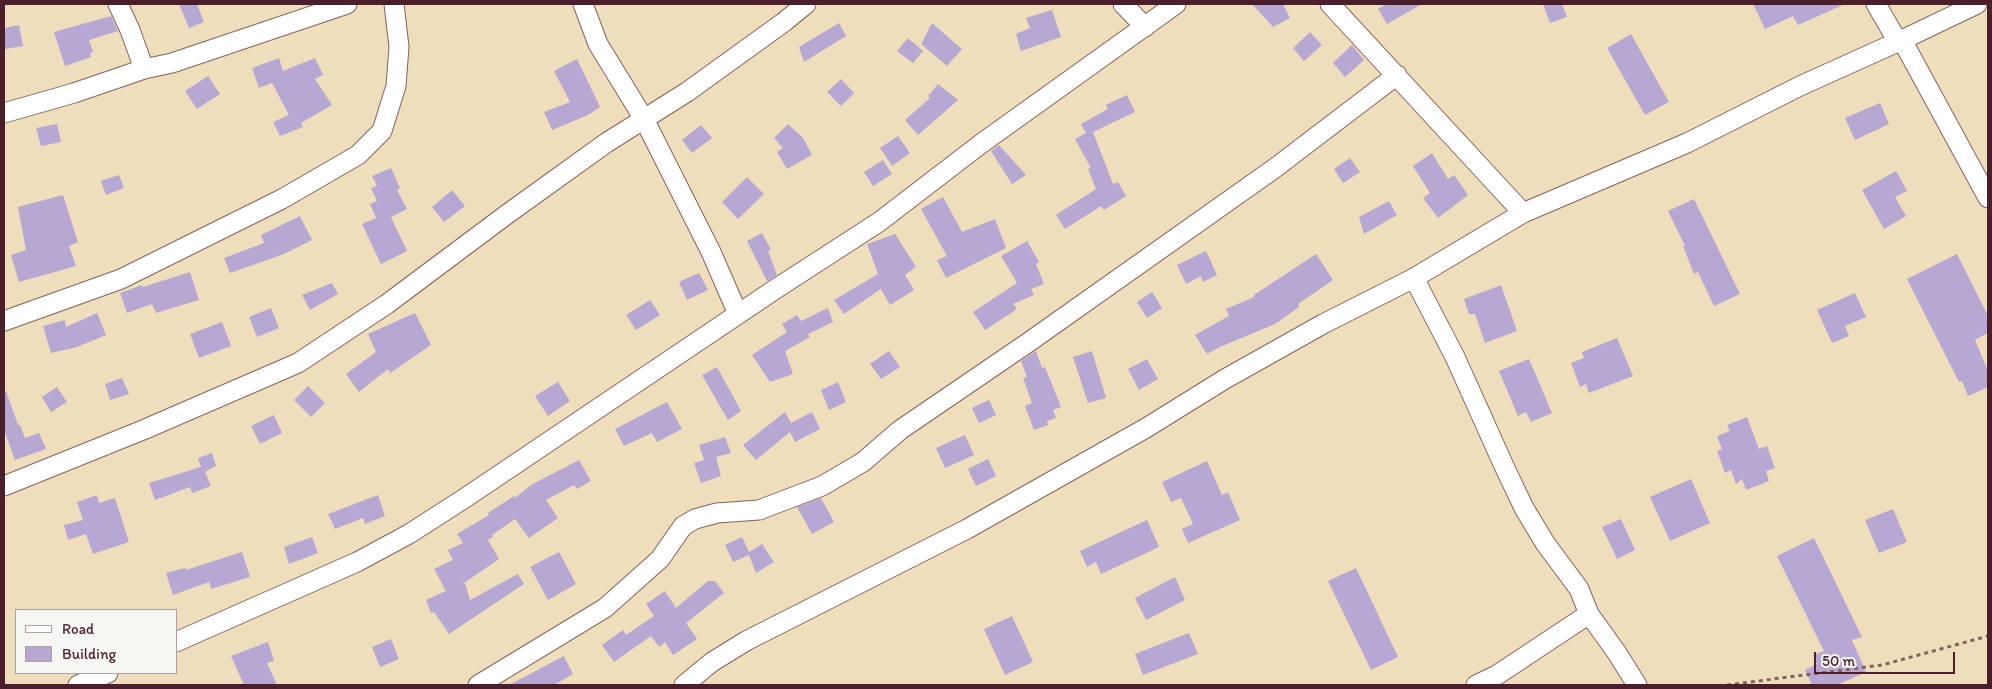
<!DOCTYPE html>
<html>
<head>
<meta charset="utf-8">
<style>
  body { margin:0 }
  #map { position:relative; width:1992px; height:689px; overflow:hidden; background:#eedebc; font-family:Itim,sans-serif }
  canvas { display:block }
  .frame { position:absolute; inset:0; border:5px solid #4a1f2b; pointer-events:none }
  .legend { position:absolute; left:15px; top:609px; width:162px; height:65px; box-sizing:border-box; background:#f6f6f2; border:1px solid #b1a0a2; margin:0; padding:6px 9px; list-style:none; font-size:15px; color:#4a1f2b }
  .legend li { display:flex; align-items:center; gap:10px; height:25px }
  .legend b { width:25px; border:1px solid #b1a0a2 }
  .scale { position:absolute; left:1814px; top:652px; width:141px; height:22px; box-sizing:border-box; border:2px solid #4a1f2b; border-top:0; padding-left:6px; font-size:15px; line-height:18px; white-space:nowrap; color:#4a1f2b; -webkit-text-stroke:4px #f6f6f2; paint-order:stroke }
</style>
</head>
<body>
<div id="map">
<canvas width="1992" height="689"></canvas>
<div class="frame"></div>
<ul class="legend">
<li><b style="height:6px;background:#fff"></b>Road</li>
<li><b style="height:14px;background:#b7a7d3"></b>Building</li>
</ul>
<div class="scale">50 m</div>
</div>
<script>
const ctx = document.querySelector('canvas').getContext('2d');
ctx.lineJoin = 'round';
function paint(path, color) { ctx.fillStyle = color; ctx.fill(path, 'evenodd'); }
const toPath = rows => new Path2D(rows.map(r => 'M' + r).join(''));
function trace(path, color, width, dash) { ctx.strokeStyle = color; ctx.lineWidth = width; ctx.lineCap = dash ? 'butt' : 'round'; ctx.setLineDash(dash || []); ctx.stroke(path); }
paint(toPath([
  [179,4,197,4,204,22,189,28],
  [1252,4,1283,4,1290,18,1273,27],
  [1387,4,1422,4,1387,24,1378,9],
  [1543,4,1562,4,1567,17,1550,23],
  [1753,4,1845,4,1798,25,1793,16,1765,29],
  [1052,10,1061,37,1021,51,1016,34,1030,28,1026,18],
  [111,16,118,31,89,40,93,52,90,53,91,57,65,66,54,32],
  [839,23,846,36,804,62,799,47],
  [932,23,962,49,947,66,921,44],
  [19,25,23,46,5,49,4,28],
  [1310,32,1322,45,1304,61,1293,48],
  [1631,34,1669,102,1645,115,1607,48],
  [908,38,923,51,913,63,897,51],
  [1352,45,1364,60,1345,77,1333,63],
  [279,58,283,71,315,58,323,75,315,79,332,105,301,123,303,127,280,136,273,122,289,115,272,83,259,88,252,68],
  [577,59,600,107,588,115,552,130,544,112,570,102,554,71],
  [208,76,220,94,197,109,185,91],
  [841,79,854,93,841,106,827,92],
  [938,84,958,100,918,135,905,120,930,98,928,96],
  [1127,95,1135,112,1093,132,1113,184,1118,182,1126,196,1104,210,1101,206,1065,229,1056,215,1096,189,1088,169,1091,168,1075,139,1086,133,1081,124,1108,109,1106,105],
  [1880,103,1889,124,1855,140,1845,118],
  [57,124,61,142,41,146,36,128],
  [788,124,803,138,812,155,787,169,777,152,783,148,774,138],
  [701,125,712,138,692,153,682,140],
  [898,136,910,153,892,166,880,148],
  [999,145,1026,175,1012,184,991,151],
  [1432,153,1448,179,1454,175,1468,195,1438,218,1423,198,1430,193,1413,166],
  [1350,158,1360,172,1343,183,1334,169],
  [883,160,892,174,873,186,864,172],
  [391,168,400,188,397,190,407,209,391,217,407,251,381,264,362,224,376,218,370,204,377,201,371,188,377,186,372,176],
  [1896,171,1907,191,1895,197,1906,216,1884,229,1862,190],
  [119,175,124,188,106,195,101,181],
  [747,177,764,194,738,219,722,202],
  [452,190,465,206,444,222,432,207],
  [63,195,78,242,69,246,76,266,19,282,11,255,26,250,18,207],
  [943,197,962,232,995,219,1006,248,946,278,937,260,947,256,921,209],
  [1694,199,1740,294,1714,306,1698,272,1694,274,1683,246,1685,246,1668,211],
  [1389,201,1397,215,1364,234,1359,217],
  [300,216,312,240,284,254,230,273,224,258,264,243,261,235],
  [762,233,771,250,768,251,777,275,767,281,747,241],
  [895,234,916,267,905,275,914,290,890,305,881,289,844,314,834,300,878,274,867,244],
  [1027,241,1039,262,1036,264,1044,284,1031,289,1034,295,1013,304,1017,309,985,330,973,312,1017,283,1001,256],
  [1206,251,1217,275,1203,282,1201,276,1186,284,1177,265],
  [1316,254,1333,280,1298,304,1299,307,1275,324,1220,347,1207,354,1195,335,1229,316,1226,309,1254,297,1254,295],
  [1957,254,1988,316,1988,333,1975,340,1988,371,1988,387,1968,396,1962,381,1959,382,1907,279],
  [190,272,199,300,156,313,152,304,127,313,120,293,142,285,143,287],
  [699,273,708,290,687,300,679,282],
  [332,283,338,294,310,310,302,295],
  [1501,285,1517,331,1485,343,1475,314,1469,314,1464,299],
  [1152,292,1162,308,1147,318,1137,302],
  [1855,293,1866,317,1845,326,1849,336,1832,343,1817,310],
  [650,300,660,315,636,330,626,315],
  [271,308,279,328,257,337,249,317],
  [828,308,833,322,808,334,810,337,785,351,793,374,770,382,752,355,787,332,782,324,797,315,801,321],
  [97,313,106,335,77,347,51,353,43,326,65,320,66,327],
  [415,313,431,345,390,373,388,369,359,392,346,374,376,352,368,334],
  [222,322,231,346,199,358,190,334],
  [1617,338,1633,376,1589,393,1586,384,1580,387,1571,363,1584,358,1582,352],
  [889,351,900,367,881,379,870,364],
  [1036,351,1042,368,1045,367,1061,407,1053,410,1056,418,1047,421,1048,425,1034,430,1025,406,1032,403,1023,378,1027,377,1021,361],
  [1092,351,1106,398,1088,403,1073,357],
  [1147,359,1158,379,1139,390,1128,369],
  [1529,359,1552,413,1531,422,1526,412,1518,416,1499,371],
  [717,367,741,411,728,420,702,375],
  [122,378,129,394,110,400,105,384],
  [558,382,570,401,548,416,535,396],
  [838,382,846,402,829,410,821,390],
  [308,386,325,403,311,417,294,400],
  [57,387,67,402,51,412,42,397],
  [4,391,6,391,18,425,20,425,25,438,39,433,46,449,15,460,4,430],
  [989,400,996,415,979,423,972,408],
  [667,402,682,429,657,442,652,433,624,446,615,429],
  [785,412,791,423,812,412,820,429,795,442,790,432,756,460,743,445],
  [274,415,282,433,260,444,251,426],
  [1747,417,1759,449,1767,446,1775,468,1766,471,1769,481,1746,490,1742,479,1736,484,1731,470,1725,473,1717,451,1722,449,1717,436,1730,431,1727,425],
  [965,435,974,455,945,468,936,448],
  [725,437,731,453,716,457,721,476,701,483,694,463,704,460,699,445],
  [212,453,216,466,205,472,211,486,192,493,190,487,155,500,149,483,201,467,198,458],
  [988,459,996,476,976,486,968,469],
  [579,460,591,481,577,489,574,485,546,500,558,518,529,538,515,519,492,535,493,537,488,540,499,559,461,585,465,583,470,600,518,574,524,584,449,634,434,612,431,613,426,600,446,591,434,569,453,560,448,550,463,543,457,534,489,515,488,513,514,496,515,498,531,485],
  [1207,461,1222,495,1228,492,1240,520,1188,543,1182,529,1193,524,1181,498,1171,502,1162,482],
  [1691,479,1710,523,1670,541,1650,497],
  [97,495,99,503,115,498,129,542,93,554,86,534,68,540,64,525,83,520,77,502],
  [378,495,385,516,365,524,363,518,335,529,328,514],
  [821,498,834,522,812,534,797,507],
  [1893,509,1907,542,1879,553,1865,520],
  [1621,519,1635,550,1617,559,1602,527],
  [1147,520,1159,547,1101,574,1096,562,1087,567,1080,551],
  [312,537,318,553,289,564,284,547],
  [742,537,749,552,762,544,774,562,756,573,749,555,733,562,725,545],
  [1814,538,1862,637,1852,640,1866,672,1837,685,1812,685,1805,670,1817,664,1813,655,1824,651,1777,556],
  [242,552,250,577,211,589,209,582,173,595,166,573,185,568,186,570],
  [559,552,576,584,548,600,530,567],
  [1356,568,1398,657,1371,670,1328,581],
  [1175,577,1185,600,1146,620,1135,598],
  [708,581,715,581,724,593,686,623,697,639,673,655,665,642,659,647,651,636,614,662,602,645,623,630,626,635,654,616,646,604,665,591,676,608],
  [1012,616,1033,662,1005,675,984,629],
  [1189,633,1198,654,1143,675,1135,654],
  [391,639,399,659,380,667,372,647],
  [268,642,274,661,267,663,277,685,244,685,231,656],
  [564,656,573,674,554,685,509,685]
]), '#b7a7d3');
const minor = toPath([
  [118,4,130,30,144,69],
  [583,4,598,44,644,119,711,252,738,314],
  [1123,4,1145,27],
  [1330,4,1523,213],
  [1876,4,1898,42],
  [1902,40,1988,198],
  [4,113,74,93,144,69,172,63,347,4],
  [1414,278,1455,357,1504,466,1524,508,1545,543,1579,589,1589,614,1617,653,1637,685],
  [4,321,121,279,282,199,358,155,382,131,396,86,399,47,394,4],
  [4,486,143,430,298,363,387,304,506,215,606,143,687,92,784,22,806,4],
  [176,642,357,562,409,534,465,498,774,290,879,222,982,143,1176,4],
  [78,685,108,673],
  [478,685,605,608,660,559,683,526,695,519,717,513,759,510,822,486,863,462,900,430,1029,342,1275,168,1397,75],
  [684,685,712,662,746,641,967,529,1146,428,1225,379,1323,324,1414,278,1523,213,1687,143,1800,86,1902,40,1977,4],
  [1476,685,1497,675,1589,614]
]);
trace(minor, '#83625e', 21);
trace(toPath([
  [1727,685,1882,665,1988,636]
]), '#83625e', 3, [4, 4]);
trace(minor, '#fff', 19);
</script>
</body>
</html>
